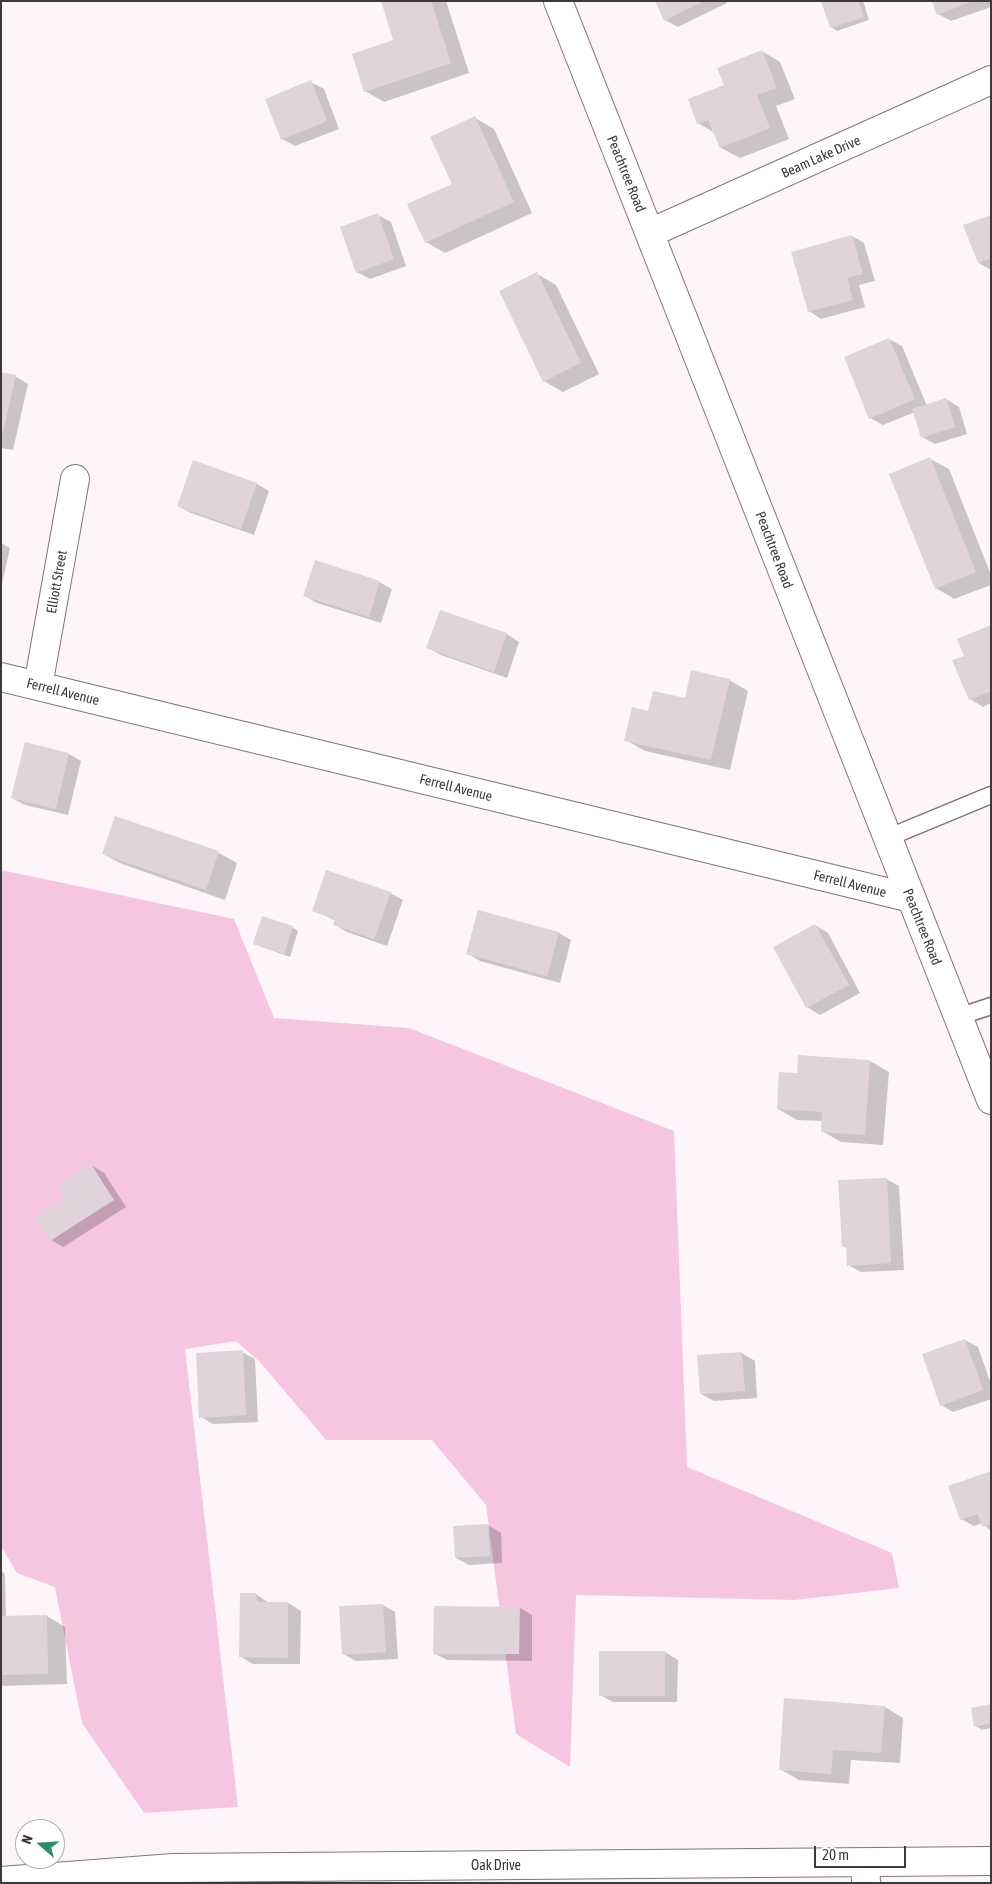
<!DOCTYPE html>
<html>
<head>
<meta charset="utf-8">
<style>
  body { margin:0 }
  #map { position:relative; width:992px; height:1884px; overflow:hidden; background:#fdf5f9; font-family:"Asap Condensed",sans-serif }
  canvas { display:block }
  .frame { position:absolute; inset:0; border:2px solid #3e393b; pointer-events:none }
  .north { position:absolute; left:15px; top:1819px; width:50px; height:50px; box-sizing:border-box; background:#fff; border:1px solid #b2b0b1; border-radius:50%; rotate:289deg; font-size:14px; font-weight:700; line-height:20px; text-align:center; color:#3e393b }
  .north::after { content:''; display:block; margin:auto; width:18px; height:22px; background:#2b8e69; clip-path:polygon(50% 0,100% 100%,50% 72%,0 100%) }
  .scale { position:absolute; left:814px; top:1846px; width:92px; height:22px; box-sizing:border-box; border:2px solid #3e393b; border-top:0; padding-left:6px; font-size:15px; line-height:18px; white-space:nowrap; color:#3e393b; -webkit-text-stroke:4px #fff; paint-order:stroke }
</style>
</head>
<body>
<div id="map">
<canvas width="992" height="1884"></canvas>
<div class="frame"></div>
<div class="north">N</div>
<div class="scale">20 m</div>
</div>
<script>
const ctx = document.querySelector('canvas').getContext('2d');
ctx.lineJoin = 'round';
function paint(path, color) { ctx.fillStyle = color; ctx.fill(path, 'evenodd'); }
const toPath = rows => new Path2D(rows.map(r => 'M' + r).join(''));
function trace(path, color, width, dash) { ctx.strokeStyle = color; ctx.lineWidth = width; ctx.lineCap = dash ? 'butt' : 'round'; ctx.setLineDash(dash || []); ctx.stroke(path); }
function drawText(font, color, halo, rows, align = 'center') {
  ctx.font = font + ' "Asap Condensed",sans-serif'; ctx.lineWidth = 4; ctx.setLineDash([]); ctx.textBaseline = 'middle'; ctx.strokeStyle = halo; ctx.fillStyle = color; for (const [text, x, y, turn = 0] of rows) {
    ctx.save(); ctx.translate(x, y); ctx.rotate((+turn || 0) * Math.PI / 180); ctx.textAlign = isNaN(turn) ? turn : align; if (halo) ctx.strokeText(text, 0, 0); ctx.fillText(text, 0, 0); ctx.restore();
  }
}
paint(toPath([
  [1,870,234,919,274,1018,409,1028,674,1131,687,1467,892,1553,899,1588,795,1600,576,1595,570,1767,516,1734,486,1505,432,1440,326,1440,260,1362,236,1341,185,1349,238,1807,144,1813,82,1723,55,1587,17,1573,1,1546]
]), '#f6c6e0');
paint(toPath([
  [382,1,446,1,469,73,384,102,365,91,395,40],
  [656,1,726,1,727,3,678,27,665,20],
  [822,1,863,1,869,20,837,31,831,27],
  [933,1,991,1,991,7,951,21,938,14],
  [762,51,780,62,795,99,776,106,789,139,740,158,721,148,715,133,698,123,725,86],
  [311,82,324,89,339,129,295,146,282,139],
  [475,118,494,129,532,213,445,253,426,242,453,185],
  [378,215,391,222,406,266,370,279,357,272],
  [991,216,991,270,979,263],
  [852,236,864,243,875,281,859,285,865,307,821,319,809,311],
  [537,274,556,285,599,374,563,392,544,381],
  [889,339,902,346,927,406,946,399,959,407,967,434,935,444,922,437,915,412,883,425,870,418],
  [1,373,15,376,28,384,13,450,1,448],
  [930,459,949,469,991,575,991,585,954,599,936,588],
  [193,462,257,484,269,491,254,535,191,513,178,506],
  [1,543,10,548,1,588],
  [379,582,392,589,381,623,317,603,305,596],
  [440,611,507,634,519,642,507,678,441,655,428,648],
  [991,626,991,703,983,707,970,699,965,656],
  [729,680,748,691,730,770,645,751,626,740,649,712,686,700],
  [69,754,81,761,68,815,25,805,12,798],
  [116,817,219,853,237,863,225,900,122,864,103,854],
  [390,893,403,900,387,946,347,932,335,925,336,921,314,910],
  [815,925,828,933,860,993,820,1015,807,1007],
  [292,927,298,931,290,957,254,944],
  [559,933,571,940,560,983,480,961,467,953],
  [799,1057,870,1061,889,1072,883,1145,841,1142,822,1131,823,1121,797,1120,778,1109,798,1074],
  [91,1165,104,1173,126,1207,63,1247,51,1240,68,1198],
  [886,1179,899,1186,904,1270,861,1272,848,1265,848,1249,843,1246],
  [965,1340,978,1347,991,1384,991,1399,953,1412,941,1405],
  [242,1352,255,1359,258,1422,213,1424,201,1417],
  [742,1353,755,1361,757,1398,714,1401,701,1394],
  [991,1473,991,1531,982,1523,974,1526,961,1519],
  [488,1525,501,1533,502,1563,469,1565,456,1558],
  [1,1571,5,1574,6,1617,47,1616,65,1627,67,1684,1,1686],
  [256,1594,269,1603,288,1603,301,1611,300,1664,253,1664,240,1656],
  [383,1605,395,1612,398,1659,356,1661,343,1654],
  [520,1608,532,1615,532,1661,447,1660,434,1653],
  [665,1652,678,1660,677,1702,613,1702,600,1695],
  [991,1705,991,1728,982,1730,976,1726],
  [885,1707,903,1718,900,1763,851,1760,849,1784,799,1780,780,1769]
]), '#0003');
paint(toPath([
  [381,1,431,1,451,63,364,92,352,54,393,40],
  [655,1,704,1,664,21],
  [821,1,858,1,864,17,830,28],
  [932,1,973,1,937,15],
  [762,50,777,88,757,95,770,128,720,148,708,120,697,124,688,99,724,85,717,68],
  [311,80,327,121,281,140,265,99],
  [475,116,514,202,425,243,407,204,452,184,430,137],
  [378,213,394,259,356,273,340,227],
  [991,215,991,258,978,263,963,225],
  [852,235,863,274,847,278,853,300,808,312,791,252],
  [537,272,581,363,543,382,499,291],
  [889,338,915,399,869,419,844,357],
  [1,372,16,375,2,436,1,436],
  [946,398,955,427,921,438,912,409],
  [930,457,976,572,935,589,889,474],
  [193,460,257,483,241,529,177,506],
  [315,560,380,581,369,617,303,596],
  [440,610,507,633,494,672,426,648],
  [991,625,991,691,969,700,952,660,964,656,957,639],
  [691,670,730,679,711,760,624,741,632,707,648,711,653,691,685,698],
  [25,742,69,753,56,809,11,798],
  [115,816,219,851,206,890,102,854],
  [326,870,391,892,374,939,333,925,335,919,312,911],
  [478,910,559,932,547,976,466,954],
  [262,916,293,926,284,954,253,944],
  [815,924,849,985,806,1008,773,947],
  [798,1055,870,1060,865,1135,821,1132,822,1112,777,1109,779,1072,797,1073],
  [91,1164,114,1200,50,1241,35,1218,66,1198,58,1185],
  [887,1178,891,1263,847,1266,846,1246,842,1247,838,1180],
  [965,1339,983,1390,940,1406,922,1354],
  [243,1350,246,1415,199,1418,196,1353],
  [742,1352,745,1391,700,1394,697,1355],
  [991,1471,991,1524,982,1527,978,1514,960,1520,948,1486],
  [488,1524,490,1556,455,1558,453,1526],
  [240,1593,256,1593,257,1602,288,1602,288,1658,239,1657],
  [383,1604,386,1652,342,1655,339,1606],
  [434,1606,520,1607,519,1654,433,1654],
  [47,1615,48,1674,1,1675,1,1616],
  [599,1651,665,1651,665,1696,599,1696],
  [784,1698,885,1706,881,1753,833,1750,831,1774,779,1770],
  [991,1704,991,1723,974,1727,971,1708]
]), '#e1d3da');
const service = toPath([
  [887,838,991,795],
  [958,1017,991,1006]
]);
const minor = toPath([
  [650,233,991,80],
  [1,677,911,898],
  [38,686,75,479],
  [865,1863,866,1883]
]);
const tertiary = toPath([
  [558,1,991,1100],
  [1,1881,173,1868,991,1861]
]);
trace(service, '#80747a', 19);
trace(minor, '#80747a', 30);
trace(tertiary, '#80747a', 30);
trace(service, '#fff', 16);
trace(minor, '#fff', 28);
trace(tertiary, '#fff', 28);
drawText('14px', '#3e393b', '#fff', [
  ["Beam Lake Drive",821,157,-24],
  ["Peachtree Road",626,174,68],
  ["Peachtree Road",774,550,69],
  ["Elliott Street",57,582,-80],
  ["Ferrell Avenue",63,692,14],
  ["Ferrell Avenue",456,788,14],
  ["Ferrell Avenue",850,884,14],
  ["Peachtree Road",922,927,68],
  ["Oak Drive",496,1866]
]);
</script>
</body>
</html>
